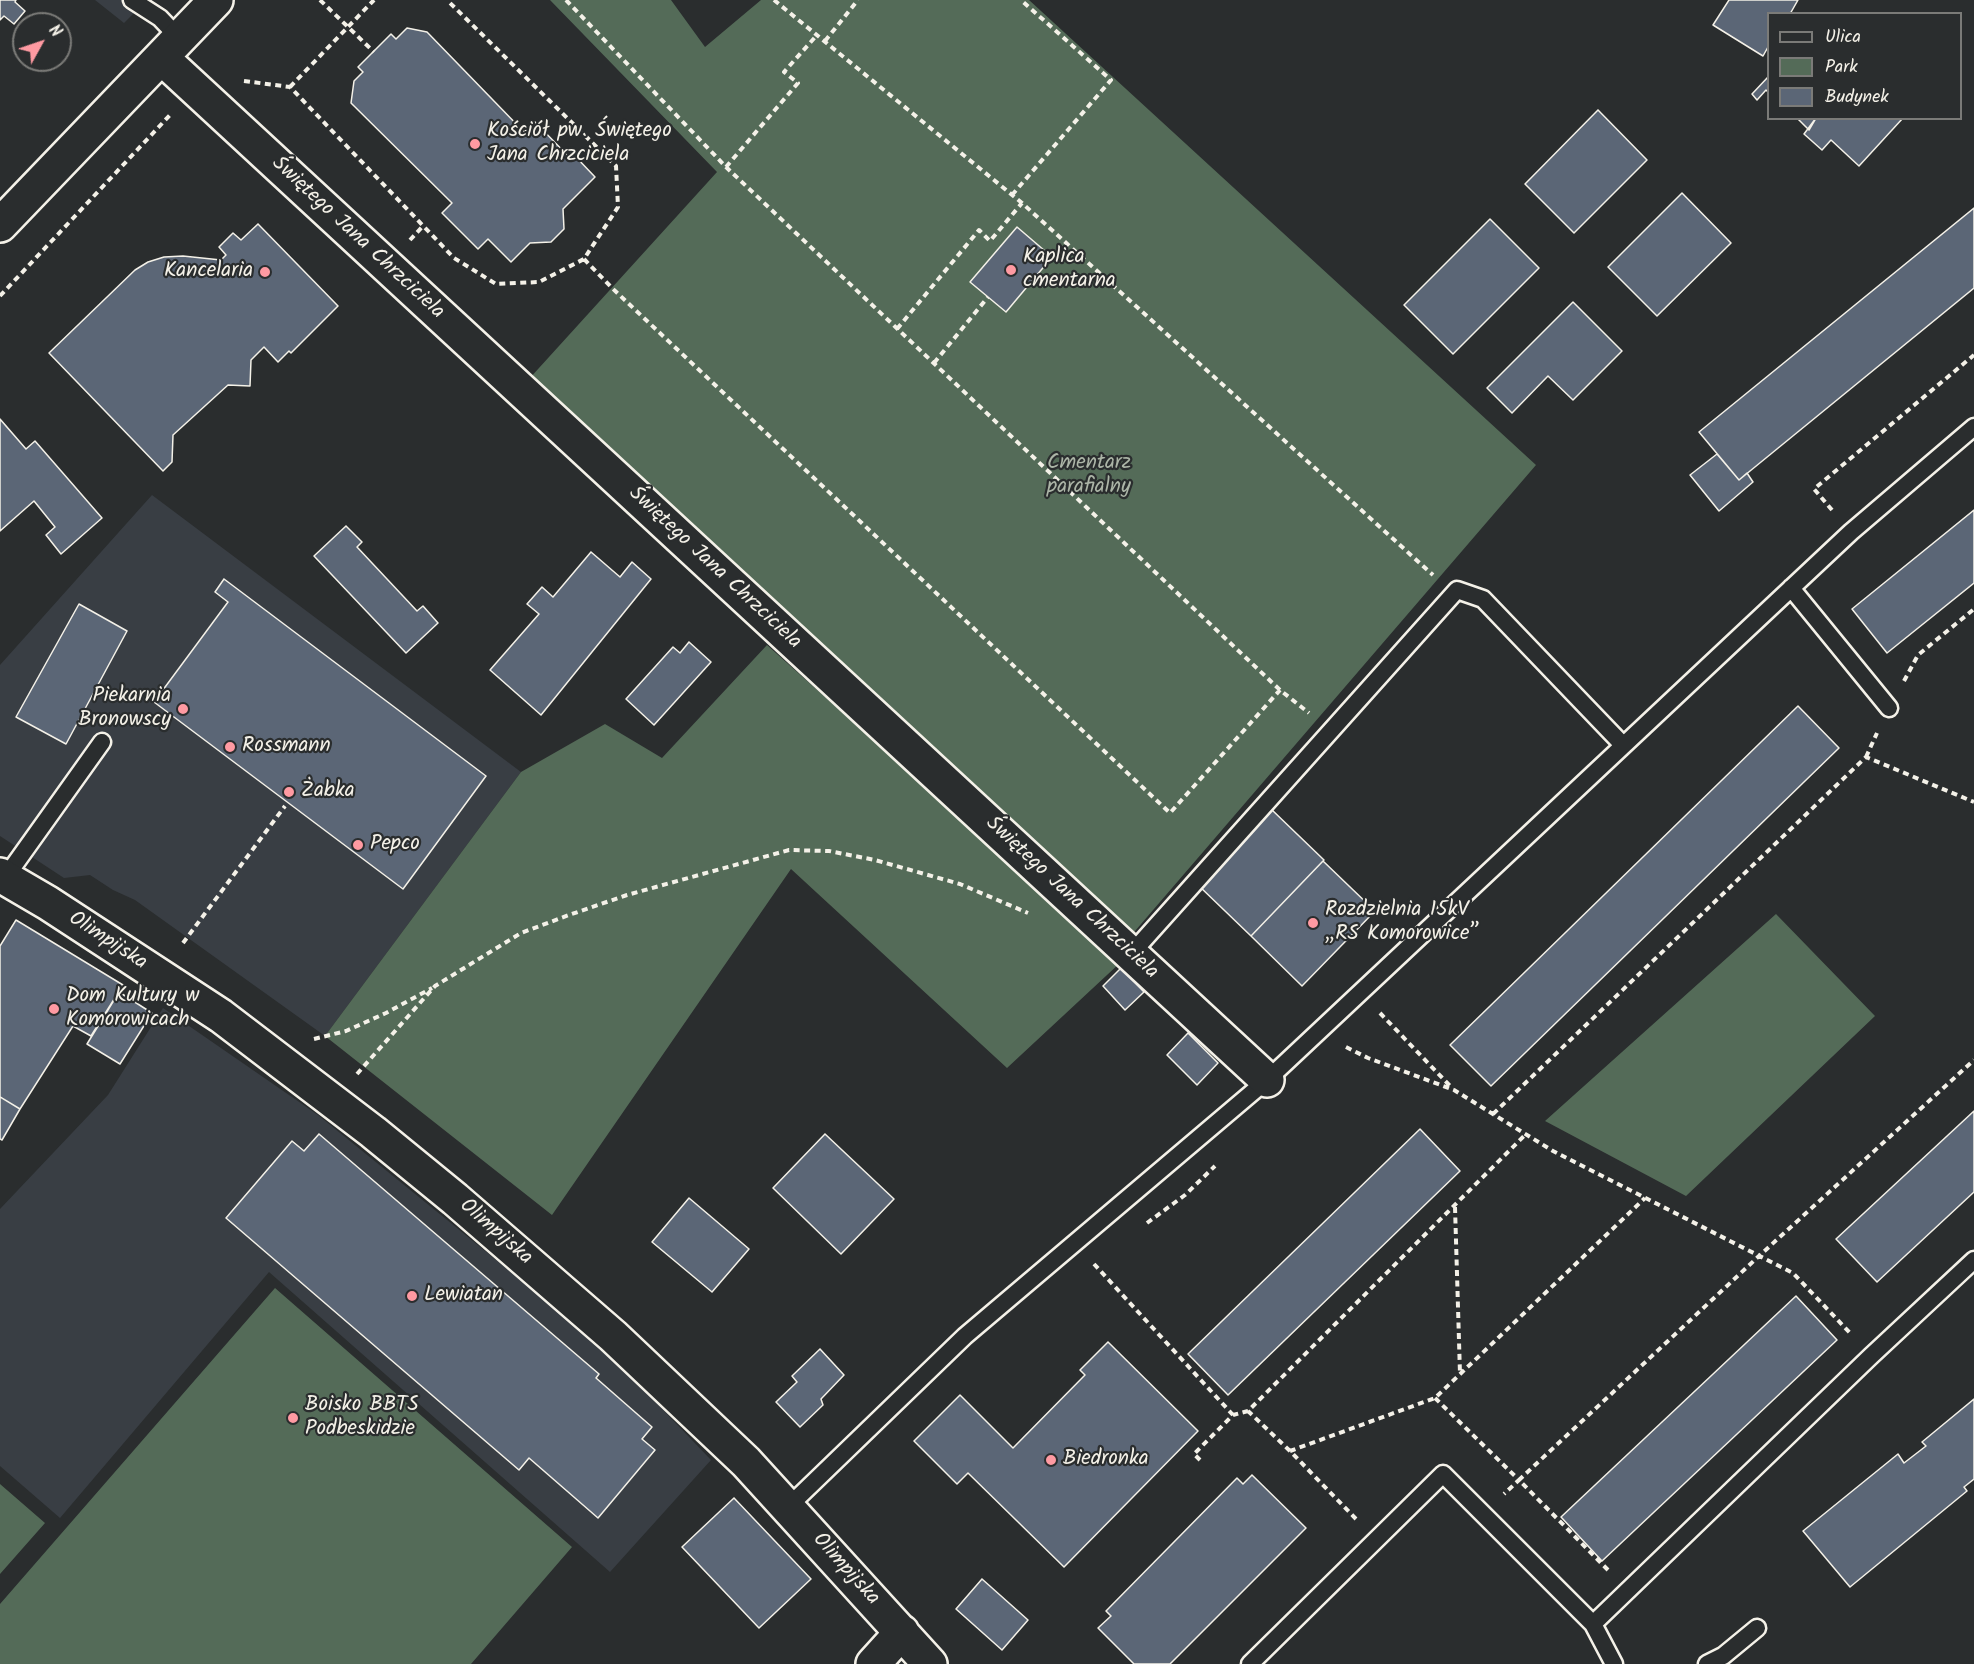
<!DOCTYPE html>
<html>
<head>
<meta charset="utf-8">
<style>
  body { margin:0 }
  #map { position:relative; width:1974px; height:1664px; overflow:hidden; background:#2a2d2e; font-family:Kalam,sans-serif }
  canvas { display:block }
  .legend { position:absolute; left:1767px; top:12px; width:195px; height:108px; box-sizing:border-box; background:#2a2d2e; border:2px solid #7b7b78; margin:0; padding:8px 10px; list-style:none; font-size:18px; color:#f4f1e8 }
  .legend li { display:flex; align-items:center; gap:12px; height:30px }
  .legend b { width:30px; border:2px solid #7b7b78 }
  .north { position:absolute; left:12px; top:12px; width:60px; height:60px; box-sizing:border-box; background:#2a2d2e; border:2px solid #7b7b78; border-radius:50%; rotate:50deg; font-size:16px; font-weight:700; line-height:24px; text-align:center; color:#f4f1e8 }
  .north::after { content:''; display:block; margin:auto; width:21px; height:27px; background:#ff9aa2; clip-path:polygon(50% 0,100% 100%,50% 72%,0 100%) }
</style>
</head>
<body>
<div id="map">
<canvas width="1974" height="1664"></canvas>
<ul class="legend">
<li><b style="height:8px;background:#2a2d2e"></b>Ulica</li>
<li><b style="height:16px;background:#546b58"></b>Park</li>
<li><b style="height:16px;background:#5b6676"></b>Budynek</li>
</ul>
<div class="north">N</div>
</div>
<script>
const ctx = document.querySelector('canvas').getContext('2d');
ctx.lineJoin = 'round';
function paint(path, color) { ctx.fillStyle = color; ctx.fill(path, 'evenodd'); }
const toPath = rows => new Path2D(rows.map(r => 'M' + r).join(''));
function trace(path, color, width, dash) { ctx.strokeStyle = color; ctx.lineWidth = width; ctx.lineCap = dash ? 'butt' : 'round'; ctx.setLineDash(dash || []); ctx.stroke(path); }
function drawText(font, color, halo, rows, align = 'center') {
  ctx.font = font + ' Kalam,sans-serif'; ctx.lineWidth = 4.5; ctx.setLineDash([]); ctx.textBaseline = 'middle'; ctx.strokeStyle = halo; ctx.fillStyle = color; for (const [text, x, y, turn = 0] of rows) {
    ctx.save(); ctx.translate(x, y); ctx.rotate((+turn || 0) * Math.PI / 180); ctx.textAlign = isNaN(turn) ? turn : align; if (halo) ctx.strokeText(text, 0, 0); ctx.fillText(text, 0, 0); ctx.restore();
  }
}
paint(toPath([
  [95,0,147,0,124,23],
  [152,495,521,772,325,1036,135,900,113,890,90,875,64,878,0,836,0,665],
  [163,1008,318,1115,602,1346,711,1460,610,1572,269,1272,60,1518,0,1466,0,1209,108,1095]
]), '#393e44');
paint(toPath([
  [550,0,671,0,705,47,761,0,1029,0,1536,465,1129,938,529,379,717,172],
  [767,645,1121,962,1007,1068,791,869,552,1215,325,1036,521,772,605,724,662,758],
  [1776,914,1875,1016,1686,1196,1545,1121],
  [275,1288,572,1547,471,1664,0,1664,0,1604],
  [0,1484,45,1523,0,1574]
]), '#546b58');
const building = toPath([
  [0,0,16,0,15,2,25,11,14,24,4,16,0,20,0,0],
  [1729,0,1798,0,1790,14,1768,14,1768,47,1763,56,1713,25,1729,0],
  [407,28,427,32,524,132,535,122,572,160,575,156,595,177,563,209,564,229,551,242,530,243,511,262,488,239,478,249,442,213,452,203,351,103,354,81,363,72,358,67,391,34,396,39,407,28],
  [1768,77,1768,92,1766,90,1757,100,1752,94,1768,77],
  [1598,110,1647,160,1574,233,1525,184,1598,110],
  [1797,118,1816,118,1809,130,1797,118],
  [1816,118,1903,118,1859,166,1831,140,1822,150,1804,134,1816,118],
  [1682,193,1731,243,1657,316,1608,267,1682,193],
  [1974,208,1974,288,1739,480,1699,432,1974,208],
  [1490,219,1539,268,1453,354,1404,305,1490,219],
  [258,224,338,306,291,353,289,351,278,362,264,347,251,360,250,386,228,385,173,435,172,462,163,471,49,353,135,270,148,262,164,257,183,256,221,260,226,255,219,247,233,233,241,240,258,224],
  [1017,227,1052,257,1006,312,970,282,1017,227],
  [1573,302,1622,351,1573,400,1548,376,1512,413,1487,388,1573,302],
  [0,419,26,449,35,441,102,518,61,554,46,535,55,527,34,501,0,531,0,419],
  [1717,454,1739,480,1747,473,1753,482,1719,511,1690,475,1717,454],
  [1974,510,1974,583,1887,653,1852,609,1974,510],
  [346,526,362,542,357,547,417,611,423,606,438,623,406,653,314,556,346,526],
  [591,552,620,577,632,562,651,579,541,715,490,670,539,614,527,604,542,587,553,597,591,552],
  [224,579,486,776,403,889,154,702,228,602,215,592,224,579],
  [79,604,127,631,66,744,16,717,79,604],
  [689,642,711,662,654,725,626,699,673,647,680,653,689,642],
  [1798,706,1839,748,1491,1086,1450,1045,1798,706],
  [1271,809,1324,860,1251,936,1198,885,1271,809],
  [1323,861,1375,911,1302,986,1251,936,1323,861],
  [16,920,123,985,91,1036,73,1026,20,1109,0,1097,0,946,16,920],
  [1121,968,1144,992,1125,1010,1103,986,1121,968],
  [119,992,152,1013,120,1064,87,1044,119,992],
  [1188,1033,1218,1063,1197,1085,1167,1055,1188,1033],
  [0,1097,20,1109,2,1140,0,1139,0,1097],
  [1974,1111,1974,1192,1877,1282,1836,1239,1974,1111],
  [1420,1129,1460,1171,1228,1395,1188,1354,1420,1129],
  [319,1134,599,1374,596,1378,652,1427,642,1439,655,1450,598,1518,529,1458,519,1470,226,1218,292,1141,304,1151,319,1134],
  [825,1134,894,1199,841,1254,773,1188,825,1134],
  [689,1198,749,1249,712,1292,652,1242,689,1198],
  [1796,1296,1837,1340,1602,1561,1561,1517,1796,1296],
  [1108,1342,1198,1431,1064,1567,968,1473,957,1484,914,1441,960,1395,1013,1448,1085,1375,1080,1370,1108,1342],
  [820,1349,844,1375,821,1399,823,1405,800,1427,776,1402,797,1382,792,1376,820,1349],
  [1974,1399,1974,1479,1964,1487,1967,1491,1850,1587,1803,1531,1898,1454,1904,1463,1926,1446,1922,1442,1974,1399],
  [1252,1475,1306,1528,1170,1664,1134,1664,1098,1628,1111,1616,1106,1611,1237,1478,1243,1484,1252,1475],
  [734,1498,811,1579,759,1628,682,1547,734,1498],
  [982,1579,1028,1620,1002,1650,956,1609,982,1579]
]);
paint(building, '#5b6676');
trace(building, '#f4f1e8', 1.5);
const service = toPath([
  [132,0,160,18,180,39],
  [1791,588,1889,708],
  [5,878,102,742],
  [1131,954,1457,590,1483,599,1623,745],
  [788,1507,965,1336,1267,1080,1851,532,1974,427],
  [1593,1624,1871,1356,1974,1260],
  [1250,1664,1443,1474,1593,1624,1614,1664],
  [1707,1664,1723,1656,1757,1628]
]);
const minor = toPath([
  [162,58,1267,1080],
  [0,225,216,0],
  [0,875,48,903,221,1016,373,1132,455,1199,613,1336,746,1462,930,1664],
  [873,1664,902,1632]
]);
trace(service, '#f4f1e8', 21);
trace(minor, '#f4f1e8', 38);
trace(toPath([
  [320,0,374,52],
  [566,0,726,167,1280,690,1309,713],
  [774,0,1022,203,1433,575],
  [825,41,858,0],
  [244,81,290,87,454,258,496,284,539,282,584,259,618,207,616,166,447,0],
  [290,87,374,0],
  [726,167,798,83,784,72,817,35],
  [1012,195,1111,80,1021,0],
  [410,240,423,226],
  [584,259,612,288,1170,813,1280,690],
  [0,296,170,115],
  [897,329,979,230,990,241,1022,203],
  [934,363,988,297],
  [1832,510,1814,489,1974,355],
  [1904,681,1918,655,1974,609],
  [1866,757,1877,733],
  [183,943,285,806],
  [1380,1013,1452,1088],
  [314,1039,346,1031,386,1013,432,988],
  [1346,1047,1368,1058,1454,1090,1553,1151,1793,1273,1851,1334],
  [357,1074,435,986,521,933,569,915,627,895,789,850,829,851,875,860,960,884,1028,913],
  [1493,1114,1866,757,1974,802],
  [1455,1207,1460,1374],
  [1147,1223,1185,1195,1215,1166],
  [1094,1264,1233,1415],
  [1435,1398,1519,1480,1504,1494],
  [1290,1451,1248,1411,1525,1135],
  [1200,1460,1194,1454,1233,1415,1248,1411],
  [1356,1519,1290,1451,1435,1398,1645,1198],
  [1608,1570,1519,1480,1759,1256,1974,1060]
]), '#f4f1e8', 4, [6, 4.5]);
trace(service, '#2a2d2e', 16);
trace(minor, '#2a2d2e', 33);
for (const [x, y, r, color] of [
  [475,144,6,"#ff9aa2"],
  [1011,270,6,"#ff9aa2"],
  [265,272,6,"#ff9aa2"],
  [183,709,6,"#ff9aa2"],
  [230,747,6,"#ff9aa2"],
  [289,792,6,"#ff9aa2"],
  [358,845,6,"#ff9aa2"],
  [1313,923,6,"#ff9aa2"],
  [54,1009,6,"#ff9aa2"],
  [412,1296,6,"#ff9aa2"],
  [293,1418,6,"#ff9aa2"],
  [1051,1460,6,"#ff9aa2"]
]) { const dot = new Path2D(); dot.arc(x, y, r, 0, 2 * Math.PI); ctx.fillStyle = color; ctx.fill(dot); trace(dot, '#2a2d2e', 2); }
drawText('21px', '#f4f1e8', '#2a2d2e', [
  ["Kościół pw. Świętego",487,132],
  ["Jana Chrzciciela",487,156],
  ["Kaplica",1023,258],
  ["cmentarna",1023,282],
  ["Kancelaria",253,272,"right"],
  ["Piekarnia",171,697,"right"],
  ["Bronowscy",171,721,"right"],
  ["Rossmann",242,747],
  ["Żabka",301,792],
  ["Pepco",370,845],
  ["Rozdzielnia 15kV",1325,911],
  ["„RS Komorowice”",1325,935],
  ["Dom Kultury w",66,997],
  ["Komorowicach",66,1021],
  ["Lewiatan",424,1296],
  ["Boisko BBTS",305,1406],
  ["Podbeskidzie",305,1430],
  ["Biedronka",1063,1460]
], 'left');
drawText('21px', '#f4f1e8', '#2a2d2e', [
  ["Świętego Jana Chrzciciela",357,239,43],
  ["Świętego Jana Chrzciciela",714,569,43],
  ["Świętego Jana Chrzciciela",1071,899,43],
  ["Olimpijska",107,942,33],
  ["Olimpijska",495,1233,41],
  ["Olimpijska",845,1570,48]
]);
drawText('21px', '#acb5a7', '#2a2d2e', [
  ["Cmentarz",1089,464],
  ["parafialny",1089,488]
]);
</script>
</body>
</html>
